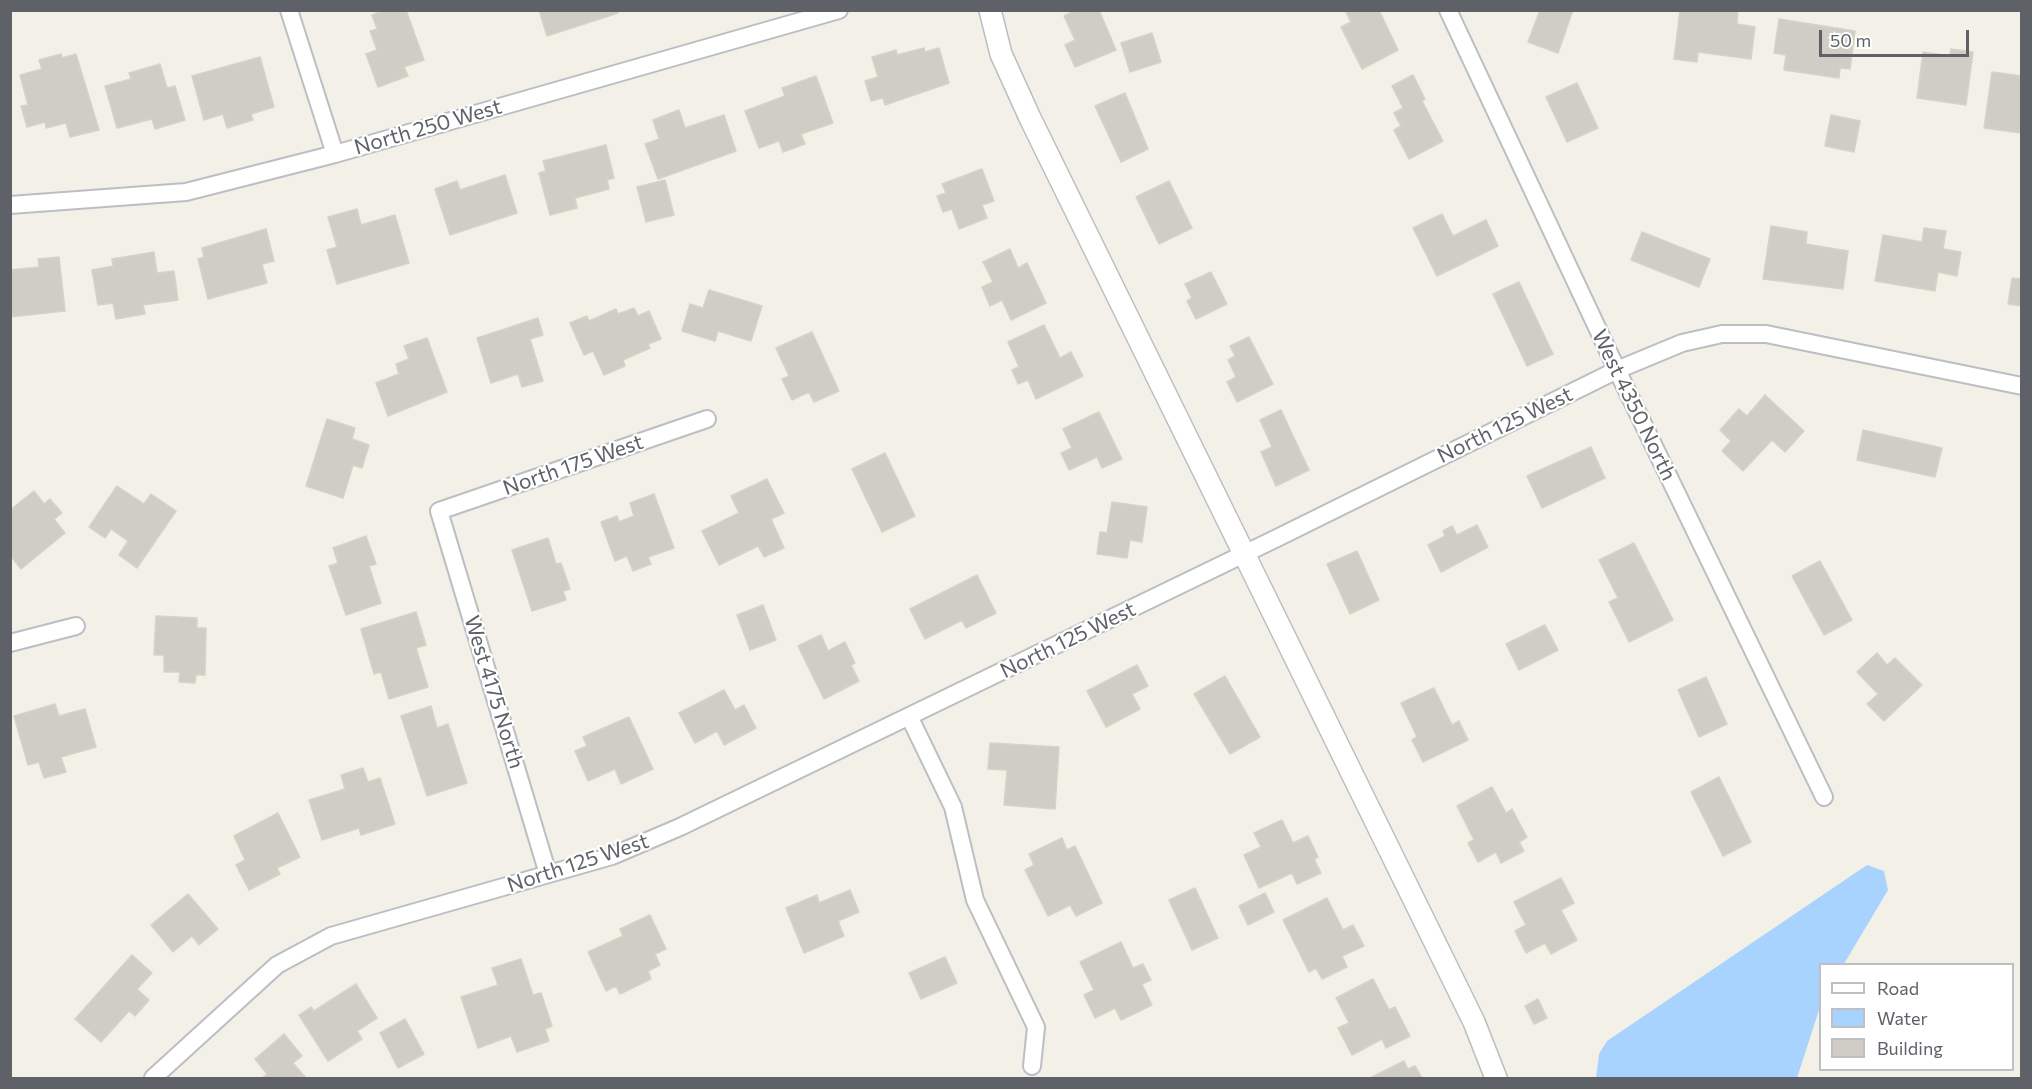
<!DOCTYPE html>
<html>
<head>
<meta charset="utf-8">
<style>
  body { margin:0 }
  #map { position:relative; width:2032px; height:1089px; overflow:hidden; background:#f2f0e7; font-family:Commissioner,sans-serif }
  canvas { display:block }
  .frame { position:absolute; inset:0; border:12px solid #5e6268; pointer-events:none }
  .legend { position:absolute; left:1819px; top:963px; width:195px; height:108px; box-sizing:border-box; background:#fff; border:2px solid #bfc0c3; margin:0; padding:8px 10px; list-style:none; font-size:18px; color:#5e6268 }
  .legend li { display:flex; align-items:center; gap:12px; height:30px }
  .legend b { width:30px; border:2px solid #bfc0c3 }
  .scale { position:absolute; left:1819px; top:30px; width:150px; height:27px; box-sizing:border-box; border:3px solid #5e6268; border-top:0; padding-left:8px; font-size:18px; line-height:21px; white-space:nowrap; color:#5e6268; -webkit-text-stroke:4px #fff; paint-order:stroke }
</style>
</head>
<body>
<div id="map">
<canvas width="2032" height="1089"></canvas>
<div class="frame"></div>
<ul class="legend">
<li><b style="height:8px;background:#fff"></b>Road</li>
<li><b style="height:16px;background:#a9d3ff"></b>Water</li>
<li><b style="height:16px;background:#cfcdc5"></b>Building</li>
</ul>
<div class="scale">50 m</div>
</div>
<script>
const ctx = document.querySelector('canvas').getContext('2d');
ctx.lineJoin = 'round';
function paint(path, color) { ctx.fillStyle = color; ctx.fill(path, 'evenodd'); }
const toPath = rows => new Path2D(rows.map(r => 'M' + r).join(''));
function trace(path, color, width, dash) { ctx.strokeStyle = color; ctx.lineWidth = width; ctx.lineCap = dash ? 'butt' : 'round'; ctx.setLineDash(dash || []); ctx.stroke(path); }
function drawText(font, color, halo, rows, align = 'center') {
  ctx.font = font + ' Commissioner,sans-serif'; ctx.lineWidth = 4.5; ctx.setLineDash([]); ctx.textBaseline = 'middle'; ctx.strokeStyle = halo; ctx.fillStyle = color; for (const [text, x, y, turn = 0] of rows) {
    ctx.save(); ctx.translate(x, y); ctx.rotate((+turn || 0) * Math.PI / 180); ctx.textAlign = isNaN(turn) ? turn : align; if (halo) ctx.strokeText(text, 0, 0); ctx.fillText(text, 0, 0); ctx.restore();
  }
}
paint(toPath([
  [1867,865,1884,871,1888,890,1844,964,1820,964,1820,1007,1797,1078,1596,1078,1599,1054,1607,1041]
]), '#a9d3ff');
const building = toPath([
  [384,10,406,10,424,60,404,67,408,76,378,87,366,54,377,50,370,31,377,29,372,15,384,10],
  [539,10,617,10,618,13,547,36,539,10],
  [1076,10,1099,10,1116,50,1075,67,1065,45,1075,40,1064,16,1076,10],
  [1345,10,1379,10,1398,50,1362,69,1341,27,1351,22,1345,10],
  [1540,10,1573,10,1558,53,1528,42,1540,10],
  [1680,10,1738,10,1737,24,1755,27,1751,59,1698,52,1697,62,1674,59,1680,10],
  [1779,19,1855,31,1850,69,1840,68,1839,78,1784,70,1786,55,1774,53,1779,19],
  [1152,33,1161,62,1130,72,1121,43,1152,33],
  [924,48,925,52,939,48,949,83,885,105,883,98,871,101,865,81,878,77,872,57,896,50,897,55,924,48],
  [1951,49,1973,52,1966,105,1917,98,1923,52,1950,56,1951,49],
  [61,54,62,58,76,54,99,130,70,137,66,123,46,128,45,122,27,127,21,106,28,105,20,75,42,69,39,60,61,54],
  [260,57,274,107,251,114,253,120,227,128,223,114,204,120,192,76,260,57],
  [160,64,167,88,175,86,185,120,155,129,152,119,117,128,105,86,131,79,129,73,160,64],
  [1992,72,2022,76,2021,133,1984,128,1992,72],
  [1413,75,1425,99,1422,101,1443,141,1409,159,1394,130,1401,126,1394,113,1403,108,1392,86,1413,75],
  [816,76,833,123,801,134,805,144,783,152,779,141,759,148,745,111,785,96,782,88,816,76],
  [1577,83,1598,128,1567,142,1546,97,1577,83],
  [1125,93,1148,149,1121,162,1095,106,1125,93],
  [679,110,685,128,724,115,736,151,658,179,645,144,659,139,653,120,679,110],
  [1831,115,1860,121,1854,152,1825,146,1831,115],
  [606,145,614,178,607,180,609,189,575,198,577,208,550,215,539,173,546,171,543,161,606,145],
  [982,169,994,201,982,205,987,218,959,229,952,209,943,212,937,196,946,193,942,184,982,169],
  [505,175,517,213,450,235,435,189,457,181,460,190,505,175],
  [665,180,674,215,646,222,637,187,665,180],
  [1169,181,1192,228,1159,244,1136,197,1169,181],
  [357,209,361,225,395,215,409,263,337,284,327,250,337,247,328,217,357,209],
  [1442,214,1453,236,1486,220,1498,246,1437,276,1413,228,1442,214],
  [1771,226,1807,232,1806,244,1848,251,1843,289,1763,279,1771,226],
  [1924,228,1946,231,1943,249,1961,252,1957,276,1938,272,1935,291,1875,281,1883,235,1922,242,1924,228],
  [266,229,274,261,262,264,267,283,208,299,198,259,204,257,202,248,266,229],
  [1642,232,1710,259,1699,287,1631,260,1642,232],
  [1010,249,1018,268,1027,263,1046,303,1011,320,1002,300,990,306,982,287,993,282,983,262,1010,249],
  [154,252,157,273,174,271,178,300,143,305,145,314,116,319,113,303,98,305,92,270,113,266,112,259,154,252],
  [59,257,65,311,10,317,10,270,39,267,38,259,59,257],
  [1211,272,1227,304,1196,319,1187,301,1192,298,1185,284,1211,272],
  [2012,278,2022,279,2022,306,2008,304,2012,278],
  [1519,282,1553,354,1527,366,1493,294,1519,282],
  [709,290,762,306,751,341,718,331,715,341,682,331,690,304,703,308,709,290],
  [634,308,638,316,649,311,661,339,648,344,650,348,623,360,625,366,604,375,593,351,584,355,570,323,587,316,589,321,616,309,618,314,634,308],
  [538,318,543,335,530,339,543,381,522,387,518,374,491,383,477,338,538,318],
  [1044,325,1060,358,1071,352,1083,376,1036,399,1028,380,1018,384,1012,370,1019,367,1008,342,1044,325],
  [812,332,839,391,814,402,809,392,792,400,782,379,789,376,776,348,812,332],
  [1249,337,1273,384,1237,402,1227,382,1236,377,1228,360,1235,356,1230,346,1249,337],
  [427,338,447,392,388,416,376,383,399,374,396,364,409,359,404,346,427,338],
  [1765,395,1804,431,1785,452,1772,440,1743,471,1722,451,1731,441,1720,430,1739,409,1747,416,1765,395],
  [1281,410,1309,470,1276,486,1261,452,1272,447,1260,420,1281,410],
  [1099,412,1122,459,1102,468,1097,457,1069,470,1061,453,1072,448,1063,429,1099,412],
  [327,419,355,428,352,439,369,445,362,468,353,465,343,498,306,486,327,419],
  [1863,430,1942,448,1935,477,1857,460,1863,430],
  [1591,447,1605,478,1542,508,1527,476,1591,447],
  [885,453,915,516,882,532,852,469,885,453],
  [767,479,784,513,771,519,784,548,764,557,758,546,719,565,702,531,739,513,731,496,767,479],
  [117,486,144,504,151,494,176,511,137,568,119,555,128,541,111,529,105,538,89,527,117,486],
  [34,491,44,504,50,499,62,513,54,519,65,533,21,569,10,555,10,510,34,491],
  [654,494,674,548,648,557,651,564,633,571,627,556,615,561,601,522,617,516,619,522,634,516,630,503,654,494],
  [1112,502,1147,507,1142,542,1130,540,1127,558,1097,554,1100,532,1107,533,1112,502],
  [1477,525,1488,547,1441,572,1428,545,1445,536,1443,531,1452,526,1457,535,1477,525],
  [366,536,376,564,369,566,381,603,346,615,329,566,338,563,333,548,366,536],
  [548,538,556,564,561,563,570,589,563,591,566,600,532,611,512,550,548,538],
  [1634,543,1673,620,1629,642,1609,602,1618,598,1599,560,1634,543],
  [1357,551,1379,600,1350,614,1327,564,1357,551],
  [1820,561,1852,620,1824,635,1792,576,1820,561],
  [977,575,996,613,966,628,962,620,925,639,910,609,977,575],
  [763,605,776,640,750,650,737,615,763,605],
  [416,612,426,645,416,648,428,687,389,699,381,672,374,674,361,629,416,612],
  [156,616,197,618,197,628,206,628,205,675,196,675,195,683,179,682,180,672,164,672,164,655,154,655,156,616],
  [1545,625,1558,650,1519,670,1506,644,1545,625],
  [821,635,828,651,845,642,855,663,851,665,859,681,824,699,798,646,821,635],
  [1877,653,1887,665,1895,658,1922,685,1884,721,1867,704,1878,694,1857,672,1877,653],
  [1137,665,1148,686,1132,694,1140,709,1106,727,1087,691,1137,665],
  [1225,676,1260,737,1230,754,1194,694,1225,676],
  [1706,677,1727,724,1699,737,1678,690,1706,677],
  [1434,688,1452,725,1459,721,1468,740,1423,762,1412,740,1417,737,1401,703,1434,688],
  [724,690,735,710,744,705,756,728,724,745,717,731,695,743,679,713,724,690],
  [55,704,59,716,85,709,96,747,61,757,66,772,44,778,39,762,28,765,14,716,55,704],
  [431,706,437,728,448,724,467,783,427,796,401,716,431,706],
  [629,717,653,769,621,784,615,769,588,781,575,751,587,746,583,737,629,717],
  [990,743,1059,747,1055,809,1004,805,1007,770,988,769,990,743],
  [363,768,368,782,380,778,395,824,361,835,359,828,322,840,309,800,345,789,341,775,363,768],
  [1719,777,1751,842,1723,856,1691,792,1719,777],
  [1492,787,1506,813,1512,809,1527,837,1519,842,1524,851,1501,863,1496,852,1478,862,1468,843,1474,840,1457,806,1492,787],
  [278,813,300,857,277,868,280,874,249,890,236,865,245,860,234,836,278,813],
  [1282,820,1293,843,1308,836,1318,857,1314,859,1321,873,1297,884,1292,873,1259,888,1244,855,1261,847,1254,833,1282,820],
  [1062,838,1067,850,1075,846,1102,903,1076,916,1070,905,1048,916,1025,870,1034,865,1029,854,1062,838],
  [1561,878,1574,903,1561,910,1577,940,1551,954,1545,943,1526,953,1515,931,1526,925,1514,902,1561,878],
  [1195,888,1218,938,1192,950,1169,900,1195,888],
  [850,890,859,912,838,921,844,936,804,953,786,908,817,895,819,903,850,890],
  [1265,893,1274,912,1248,925,1239,906,1265,893],
  [188,894,218,929,199,945,192,936,173,952,151,925,188,894],
  [1327,898,1343,930,1353,925,1364,946,1342,956,1347,967,1322,979,1316,968,1309,972,1283,920,1327,898],
  [650,915,666,949,655,954,660,965,648,971,651,979,620,994,616,986,606,991,588,952,623,936,620,929,650,915],
  [1121,942,1133,968,1143,964,1151,980,1142,984,1152,1005,1121,1020,1115,1008,1095,1018,1084,995,1094,990,1080,962,1121,942],
  [132,955,152,973,137,989,149,1000,135,1016,129,1011,101,1042,75,1019,132,955],
  [945,957,957,983,921,999,909,973,945,957],
  [521,959,533,995,541,993,552,1026,545,1029,549,1041,517,1052,511,1036,478,1048,461,997,498,985,492,968,521,959],
  [1373,979,1389,1010,1395,1007,1410,1036,1386,1048,1382,1039,1352,1055,1338,1028,1349,1023,1336,998,1373,979],
  [356,984,377,1018,357,1031,362,1039,328,1061,299,1015,311,1007,314,1011,356,984],
  [1538,999,1547,1018,1534,1024,1525,1006,1538,999],
  [405,1019,424,1054,398,1068,380,1033,405,1019],
  [284,1034,302,1056,293,1063,306,1078,262,1078,267,1074,255,1059,284,1034],
  [1404,1061,1408,1069,1415,1066,1422,1078,1370,1078,1404,1061]
]);
paint(building, '#cfcdc5');
trace(building, '#d7d3c4', 1.5);
const minor = toPath([
  [289,10,335,154],
  [1448,10,1617,370,1824,797],
  [10,205,186,192,335,154,839,10],
  [10,643,76,626],
  [909,716,953,807,975,900,1036,1027,1032,1066],
  [548,874,439,511,707,419],
  [153,1078,277,965,331,936,612,856,680,827,1275,539,1617,370,1682,343,1722,334,1766,334,2022,386]
]);
const tertiary = toPath([
  [990,10,1001,54,1030,118,1474,1022,1496,1078]
]);
trace(minor, '#bbbec3', 20);
trace(tertiary, '#bbbec3', 24);
trace(minor, '#fff', 16);
trace(tertiary, '#fff', 21);
drawText('21px', '#5e6268', '#fff', [
  ["North 250 West",428,127,-16],
  ["West 4350 North",1634,405,64],
  ["North 125 West",1505,425,-26],
  ["North 175 West",573,465,-19],
  ["North 125 West",1068,640,-26],
  ["West 4175 North",494,692,73],
  ["North 125 West",578,863,-18]
]);
</script>
</body>
</html>
